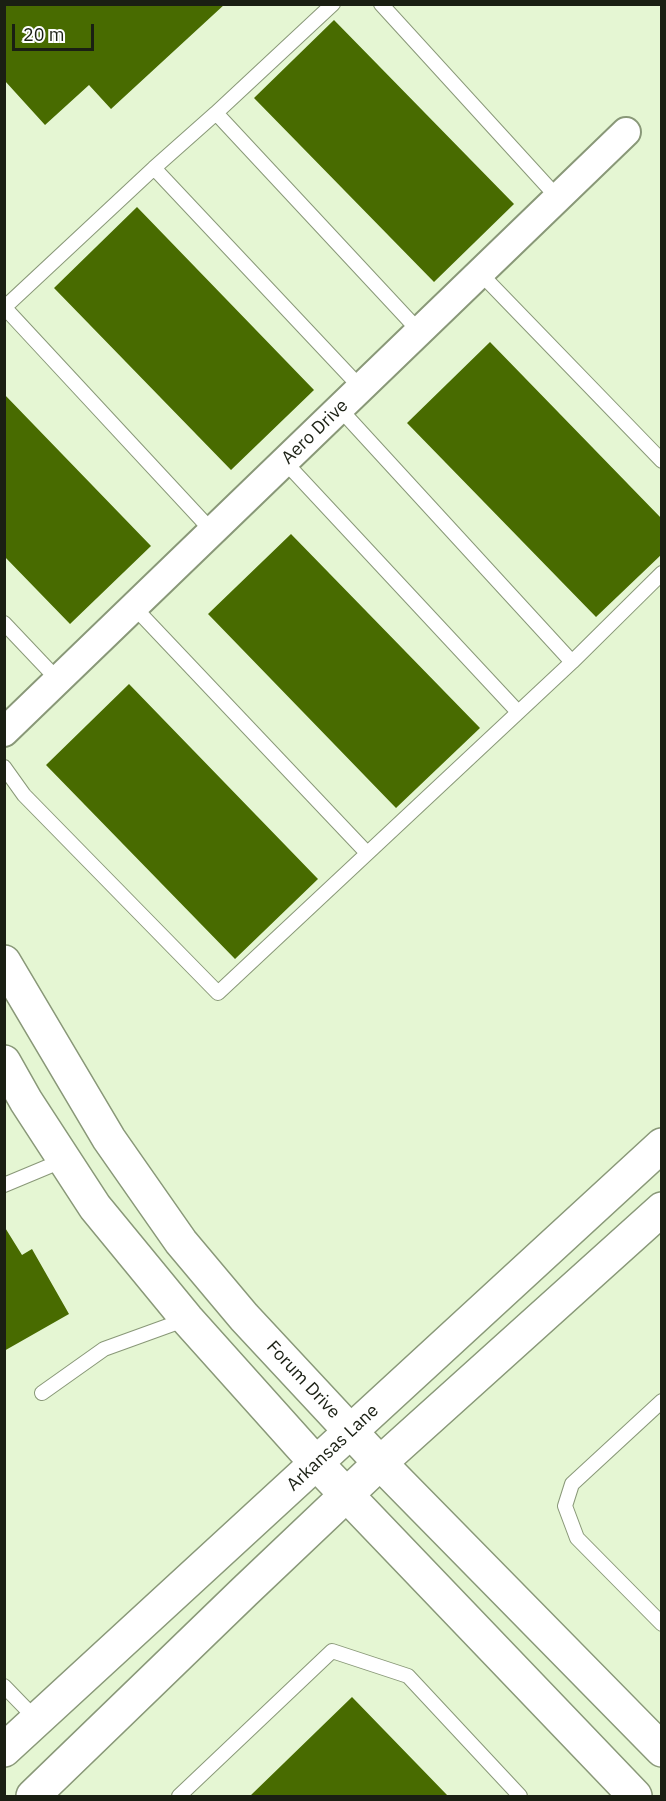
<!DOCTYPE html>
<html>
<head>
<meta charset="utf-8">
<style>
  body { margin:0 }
  #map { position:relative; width:666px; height:1801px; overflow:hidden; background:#e5f6d3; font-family:"IBM Plex Sans",sans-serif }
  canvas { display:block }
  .frame { position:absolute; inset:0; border:6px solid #1a1f13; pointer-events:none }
  .scale { position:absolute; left:12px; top:24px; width:82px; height:27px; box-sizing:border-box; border:3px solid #1a1f13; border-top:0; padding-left:8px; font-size:18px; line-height:21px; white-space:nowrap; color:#1a1f13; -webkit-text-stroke:4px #fff; paint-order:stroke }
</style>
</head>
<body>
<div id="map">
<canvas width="666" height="1801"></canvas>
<div class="frame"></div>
<div class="scale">20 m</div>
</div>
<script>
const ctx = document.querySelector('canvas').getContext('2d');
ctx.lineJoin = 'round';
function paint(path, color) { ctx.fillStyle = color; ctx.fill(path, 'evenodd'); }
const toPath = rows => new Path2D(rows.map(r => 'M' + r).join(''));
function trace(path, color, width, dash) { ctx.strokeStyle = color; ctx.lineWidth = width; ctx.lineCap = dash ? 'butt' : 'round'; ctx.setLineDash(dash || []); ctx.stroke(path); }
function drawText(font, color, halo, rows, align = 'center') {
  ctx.font = font + ' "IBM Plex Sans",sans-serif'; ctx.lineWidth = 6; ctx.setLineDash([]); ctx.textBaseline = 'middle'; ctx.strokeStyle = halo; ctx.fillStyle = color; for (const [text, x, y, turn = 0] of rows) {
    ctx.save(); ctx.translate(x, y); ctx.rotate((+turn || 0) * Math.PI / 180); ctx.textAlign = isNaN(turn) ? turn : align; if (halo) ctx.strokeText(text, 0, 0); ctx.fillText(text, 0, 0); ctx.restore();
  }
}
paint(toPath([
  [5,4,225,4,111,109,89,85,45,125,5,81],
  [334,20,514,204,434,282,254,98],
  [137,207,314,390,231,470,54,288],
  [490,342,662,519,662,554,596,617,407,423],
  [4,394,151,546,70,624,4,556],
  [291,534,480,728,396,808,208,614],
  [129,684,318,879,235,959,46,765],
  [4,1226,22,1255,32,1249,69,1314,4,1351],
  [352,1697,448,1796,250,1796]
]), '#486b00');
const service = toPath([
  [381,4,558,198],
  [216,113,333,4],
  [480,273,662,461],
  [4,308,154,168],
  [5,308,212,531],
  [361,388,154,168,216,113,419,331],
  [285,462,518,712],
  [134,607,367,853],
  [4,623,58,680],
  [572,662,662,573],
  [4,767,24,795,218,993,572,662,339,408],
  [4,1185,64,1160],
  [42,1393,104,1349,187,1319],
  [662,1401,572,1484,565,1506,577,1538,662,1624],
  [4,1686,36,1719],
  [179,1796,332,1651,408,1676,520,1796]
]);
const minor = toPath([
  [4,732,626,132]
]);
const tertiary = toPath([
  [4,962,109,1139,181,1242,244,1317,380,1463,662,1750],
  [4,1062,26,1101,95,1207,187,1319,317,1464,635,1796]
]);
const secondary = toPath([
  [4,1750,662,1145],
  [33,1796,244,1592,380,1463,662,1209]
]);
trace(service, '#899878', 16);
trace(minor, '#899878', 32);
trace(tertiary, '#899878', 36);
trace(secondary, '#899878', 36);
trace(service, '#fff', 14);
trace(minor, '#fff', 28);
trace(tertiary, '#fff', 33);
trace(secondary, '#fff', 33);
drawText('18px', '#1a1f13', '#fff', [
  ["Aero Drive",315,432,-44],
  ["Forum Drive",303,1380,47],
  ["Arkansas Lane",333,1448,-43]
]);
</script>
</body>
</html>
